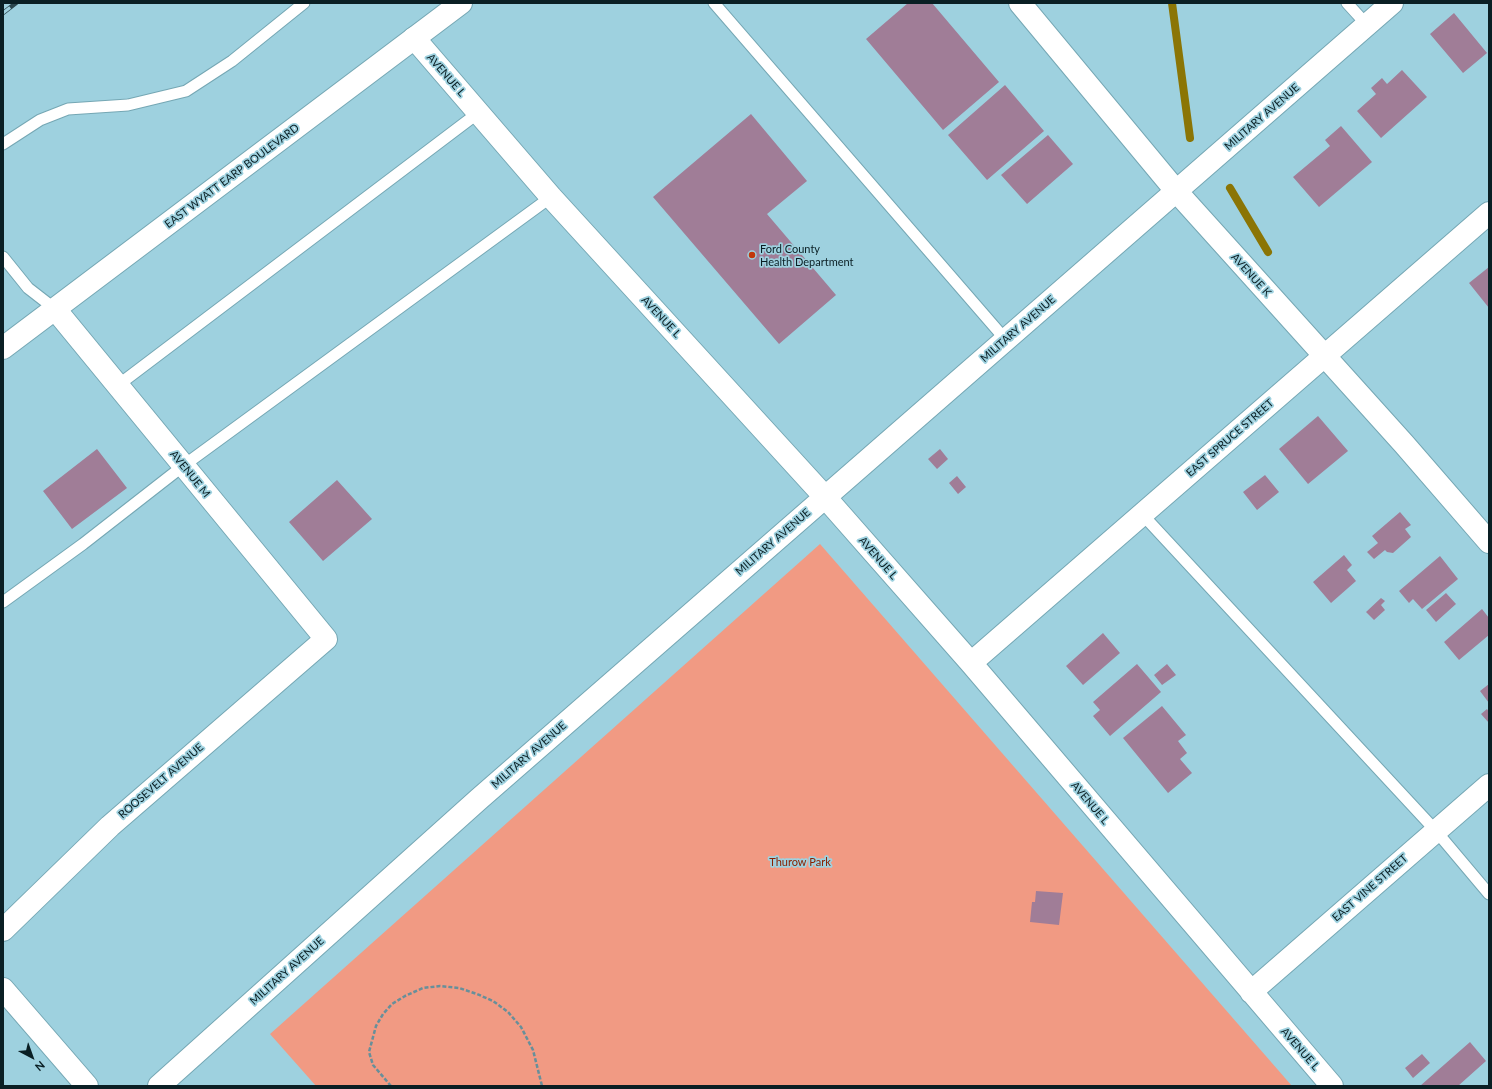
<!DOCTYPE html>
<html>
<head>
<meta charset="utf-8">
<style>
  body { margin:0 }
  #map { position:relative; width:1492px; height:1089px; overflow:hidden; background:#9ed1df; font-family:Lato,sans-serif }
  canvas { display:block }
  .frame { position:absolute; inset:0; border:4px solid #0a1f24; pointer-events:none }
  .north { position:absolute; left:12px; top:1037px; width:40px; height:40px; -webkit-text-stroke:3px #9ed1df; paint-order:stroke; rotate:139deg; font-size:11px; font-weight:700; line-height:16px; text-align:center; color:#0a1f24 }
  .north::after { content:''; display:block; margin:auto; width:14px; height:18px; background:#0a1f24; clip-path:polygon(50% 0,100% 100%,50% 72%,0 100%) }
</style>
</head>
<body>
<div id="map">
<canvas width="1492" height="1089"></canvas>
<div class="frame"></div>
<div class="north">N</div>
</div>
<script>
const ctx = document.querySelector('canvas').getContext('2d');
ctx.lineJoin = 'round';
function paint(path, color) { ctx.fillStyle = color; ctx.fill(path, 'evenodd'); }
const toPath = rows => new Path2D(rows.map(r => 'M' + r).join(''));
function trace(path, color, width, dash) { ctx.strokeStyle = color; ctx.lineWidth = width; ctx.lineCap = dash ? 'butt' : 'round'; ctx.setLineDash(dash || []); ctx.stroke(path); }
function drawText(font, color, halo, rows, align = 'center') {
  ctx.font = font + ' Lato,sans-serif'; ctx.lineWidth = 3.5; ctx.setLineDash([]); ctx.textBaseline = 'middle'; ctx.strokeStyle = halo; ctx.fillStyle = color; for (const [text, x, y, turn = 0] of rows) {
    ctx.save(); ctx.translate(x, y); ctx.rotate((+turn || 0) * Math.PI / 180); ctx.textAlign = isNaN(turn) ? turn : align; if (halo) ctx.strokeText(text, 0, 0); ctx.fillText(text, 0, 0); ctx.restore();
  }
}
paint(toPath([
  [820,544,1292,1086,316,1086,270,1034]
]), '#f19a83');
trace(toPath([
  [1172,3,1190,138],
  [1230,188,1268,252]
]), '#8b7505', 8);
paint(toPath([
  [908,3,932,3,999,82,943,130,866,39],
  [1454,13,1487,53,1463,73,1430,34],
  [1402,70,1427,97,1381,138,1357,111,1376,94,1371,88,1382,78,1387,84],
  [1005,85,1044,131,987,180,948,135],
  [751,114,807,181,767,214,836,295,779,344,653,197],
  [1341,126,1372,162,1319,207,1293,177,1330,146,1325,140],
  [1048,135,1073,164,1027,204,1001,175],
  [1489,267,1489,308,1469,283],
  [1318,416,1348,451,1308,484,1279,449],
  [97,449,127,488,72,529,43,491],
  [940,449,948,459,937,469,928,459],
  [1265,475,1279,492,1257,510,1243,492],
  [957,476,966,487,958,494,949,483],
  [337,480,372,519,323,561,289,522],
  [1400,512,1411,525,1405,529,1411,537,1393,553,1387,552,1385,550,1374,559,1367,552,1378,543,1372,536],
  [1344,555,1352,565,1347,570,1356,581,1331,603,1313,582],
  [1440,556,1458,579,1422,609,1413,599,1409,603,1399,591],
  [1446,593,1456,604,1436,622,1426,610],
  [1381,598,1385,601,1381,605,1385,610,1374,620,1366,612],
  [1482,609,1489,618,1489,635,1459,660,1444,642],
  [1103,633,1120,653,1083,685,1066,666],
  [1137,664,1161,692,1110,736,1093,716,1100,710,1093,702],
  [1167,664,1176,675,1162,685,1154,675],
  [1489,684,1489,703,1480,691],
  [1162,706,1186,735,1178,741,1187,753,1180,759,1192,773,1168,793,1123,738],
  [1487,709,1489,712,1489,723,1481,714],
  [1036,891,1063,893,1059,925,1030,922,1032,902,1035,902],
  [1470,1042,1486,1061,1458,1086,1420,1086],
  [1422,1054,1430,1063,1413,1078,1405,1068]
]), '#a07d97');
const lane = toPath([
  [714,3,1005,339],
  [1347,3,1367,25],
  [3,144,40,120,68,109,128,105,186,91,232,61,304,3],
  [3,257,28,288,55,309],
  [117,386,478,113],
  [1142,514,1436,831,1489,894],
  [3,602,83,544,183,466,551,197]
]);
const street = toPath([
  [1020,3,1177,192,1404,444,1489,542],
  [414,38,551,197,825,497,971,663,1332,1086],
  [971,663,1489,213],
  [3,930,110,826,326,639,55,309],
  [3,989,87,1086],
  [1251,992,1489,785],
  [159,1086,479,799,1392,3]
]);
const primary = toPath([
  [3,348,461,3]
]);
trace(lane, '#75a7b4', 13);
trace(street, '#75a7b4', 24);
trace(primary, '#75a7b4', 24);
trace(toPath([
  [391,1086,373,1065,369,1052,376,1026,383,1014,392,1004,405,996,423,988,440,986,459,988,477,994,493,1001,508,1012,521,1027,533,1050,542,1086]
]), '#678f9a', 2.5, [4, 2]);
trace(lane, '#fff', 11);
trace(street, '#fff', 22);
trace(primary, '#fff', 22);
const rail = toPath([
  [3,13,16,3]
]);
trace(rail, '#2b464d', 4.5);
trace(rail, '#9ed1df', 3, [9]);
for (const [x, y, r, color] of [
  [752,255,4,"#c1380b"]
]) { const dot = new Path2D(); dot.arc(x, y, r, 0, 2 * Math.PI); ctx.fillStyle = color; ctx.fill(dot); trace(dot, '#9ed1df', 1.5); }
drawText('11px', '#0a1f24', '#9ed1df', [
  ["AVENUE L",446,75,49],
  ["MILITARY AVENUE",1262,117,-41],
  ["EAST WYATT EARP BOULEVARD",232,176,-37],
  ["AVENUE K",1251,275,48],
  ["AVENUE L",661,317,47],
  ["MILITARY AVENUE",1018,329,-41],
  ["EAST SPRUCE STREET",1230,438,-41],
  ["AVENUE M",190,474,51],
  ["MILITARY AVENUE",773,542,-41],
  ["AVENUE L",878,558,49],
  ["MILITARY AVENUE",529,755,-41],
  ["ROOSEVELT AVENUE",161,781,-41],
  ["AVENUE L",1090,803,50],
  ["EAST VINE STREET",1370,888,-41],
  ["MILITARY AVENUE",287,971,-42],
  ["AVENUE L",1300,1049,49]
]);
drawText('11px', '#0a1f24', '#9ed1df', [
  ["Ford County",760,249],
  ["Health Department",760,262]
], 'left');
drawText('11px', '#892000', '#9ed1df', [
  ["Thurow Park",800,862]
]);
</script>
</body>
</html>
